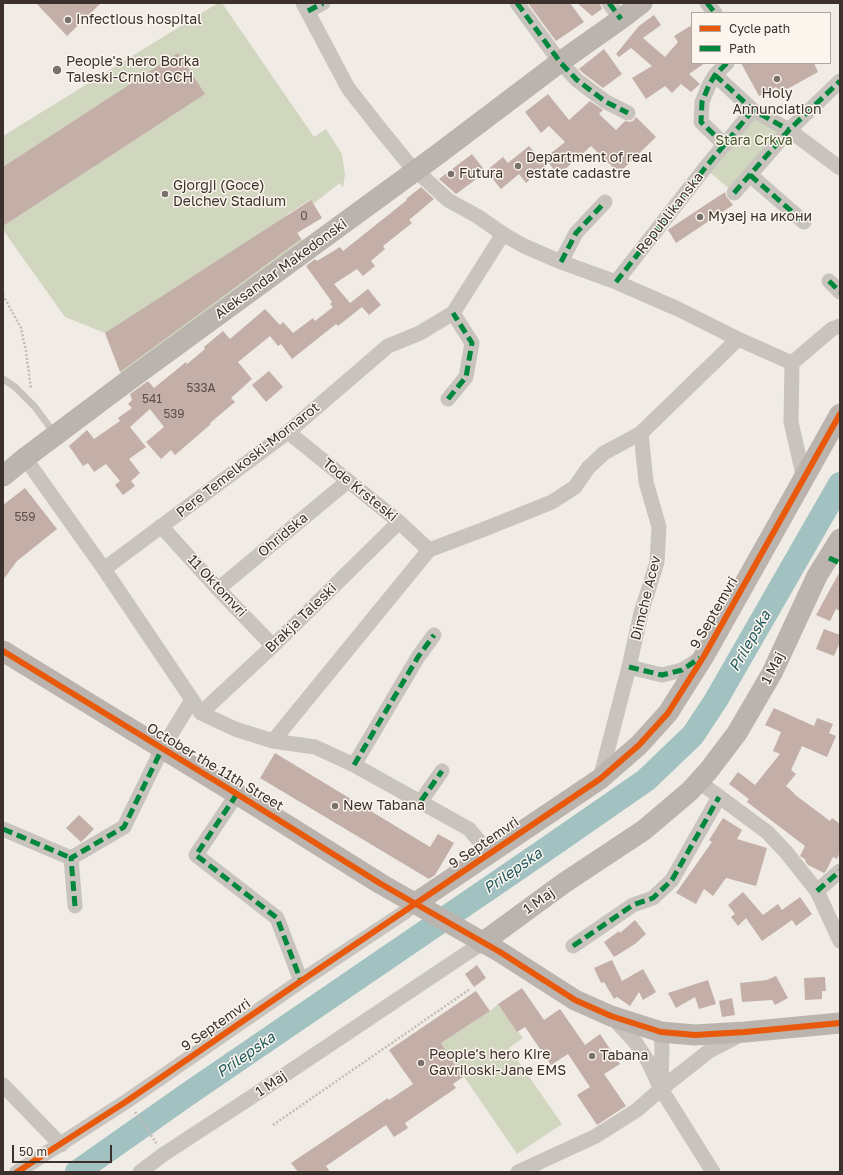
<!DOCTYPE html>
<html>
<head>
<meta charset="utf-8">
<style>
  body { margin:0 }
  #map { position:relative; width:843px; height:1175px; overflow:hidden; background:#f0ebe5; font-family:"Golos Text",sans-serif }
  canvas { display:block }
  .frame { position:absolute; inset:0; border:4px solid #3b302b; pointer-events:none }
  .legend { position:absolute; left:691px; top:12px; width:140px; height:52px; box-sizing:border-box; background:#fbf5ee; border:1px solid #aea6a0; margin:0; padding:5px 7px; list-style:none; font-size:12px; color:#3b302b }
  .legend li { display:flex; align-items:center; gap:8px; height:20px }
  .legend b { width:20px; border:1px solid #aea6a0 }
  .scale { position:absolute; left:12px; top:1145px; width:100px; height:18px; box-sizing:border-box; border:2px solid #3b302b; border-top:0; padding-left:5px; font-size:12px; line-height:14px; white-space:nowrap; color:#3b302b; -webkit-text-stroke:3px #fbf5ee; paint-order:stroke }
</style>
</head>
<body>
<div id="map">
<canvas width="843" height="1175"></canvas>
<div class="frame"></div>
<ul class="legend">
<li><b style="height:5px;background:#e8590c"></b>Cycle path</li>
<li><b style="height:5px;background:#00873e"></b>Path</li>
</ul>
<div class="scale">50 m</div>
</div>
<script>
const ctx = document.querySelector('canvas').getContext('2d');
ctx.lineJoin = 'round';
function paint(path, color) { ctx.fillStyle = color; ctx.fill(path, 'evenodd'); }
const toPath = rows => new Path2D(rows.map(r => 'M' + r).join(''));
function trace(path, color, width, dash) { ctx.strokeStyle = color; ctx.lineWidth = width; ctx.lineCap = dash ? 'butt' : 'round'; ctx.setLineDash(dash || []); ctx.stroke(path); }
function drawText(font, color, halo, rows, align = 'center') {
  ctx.font = font + ' "Golos Text",sans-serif'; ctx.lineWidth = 3; ctx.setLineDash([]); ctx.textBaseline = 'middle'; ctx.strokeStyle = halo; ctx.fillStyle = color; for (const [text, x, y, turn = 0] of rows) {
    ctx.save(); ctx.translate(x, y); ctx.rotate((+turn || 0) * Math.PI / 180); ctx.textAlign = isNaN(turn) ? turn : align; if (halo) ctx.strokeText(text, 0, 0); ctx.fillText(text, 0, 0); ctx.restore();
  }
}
paint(toPath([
  [218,3,222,3,314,137,326,129,342,154,345,174,343,188,340,183,313,204,310,200,286,215,308,249,125,383,105,333,65,317,3,230,3,136],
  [753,110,789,130,734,193,705,168],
  [498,1004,523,1038,509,1048,562,1124,517,1154,441,1043,490,1011]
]), '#d1d6bf');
trace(toPath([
  [77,1172,188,1094,545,850,646,780,693,735,716,700,840,484]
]), '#a1c2c1', 24);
paint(toPath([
  [36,3,101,3,67,36],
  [528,3,570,3,584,22,556,41],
  [577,3,600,3,602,9,592,16],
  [654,15,661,25,643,38,665,57,678,42,674,36,692,25,692,63,705,63,689,74,700,84,691,92,681,84,672,93,665,86,646,99,632,78,652,66,631,48,619,57,616,54,639,26],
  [604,49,622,74,603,88,583,73,579,69],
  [178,53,205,94,3,226,3,167],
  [741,63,814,63,818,72,780,93,776,87,759,96],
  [548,94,569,120,590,101,603,110,599,114,616,130,625,121,629,122,633,121,636,117,656,137,619,173,591,146,578,158,558,175,545,158,565,142,549,126,541,133,525,112],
  [529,146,546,166,526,183,519,174,501,189,486,171,503,157,508,163],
  [472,154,486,172,456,194,439,179],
  [421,187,434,199,409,220,412,223,383,246,385,249,371,261,375,266,363,276,357,269,334,284,350,303,368,289,381,305,369,315,362,307,338,326,336,324,292,359,281,344,278,346,270,336,238,362,252,379,231,398,235,402,210,423,211,424,175,455,171,450,161,459,146,442,164,427,150,409,130,427,146,447,129,459,140,473,131,481,135,486,123,495,115,485,120,481,106,464,94,472,88,463,83,466,69,446,87,430,94,439,120,421,118,418,132,408,128,404,132,400,130,394,148,381,154,388,186,362,187,364,205,349,204,347,223,331,230,339,265,309,280,325,283,322,293,333,313,318,315,321,333,307,330,304,332,302,306,266,315,259,317,261,340,247,343,251,407,200,406,199],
  [725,192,726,196,733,205,676,243,668,230,669,229],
  [311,200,322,218,297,233,301,239,120,372,105,333],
  [269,371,283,387,266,402,252,385],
  [25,488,57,529,17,561,3,580,3,505],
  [840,571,840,611,836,609,830,621,816,615],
  [824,629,840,635,840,642,834,656,816,649],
  [774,708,814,726,817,718,833,724,829,733,836,736,827,757,802,746,791,770,796,774,786,786,795,794,794,794,830,821,832,818,840,824,840,852,837,859,833,857,826,871,824,873,808,865,805,861,806,860,800,856,805,846,747,802,749,799,729,784,738,772,755,785,780,754,773,751,781,732,765,725],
  [275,753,430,847,438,834,454,843,435,875,429,879,260,778],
  [79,815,94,829,81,842,66,828],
  [723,818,742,830,737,839,767,848,756,886,726,878,713,896,704,889,696,904,676,893,712,842,709,840],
  [743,892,763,915,778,904,782,910,800,897,812,914,796,926,792,920,762,941,746,918,738,926,731,917,735,914,728,905],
  [635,920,646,934,635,944,614,957,604,942,619,931,620,933],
  [612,960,622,981,643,969,656,992,643,1000,639,992,630,1006,617,997,614,999,604,982,601,983,594,968],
  [477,965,486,978,474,987,465,974],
  [776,976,788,998,775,1005,772,1000,742,1002,740,983,767,980],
  [825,977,826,991,822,991,822,999,805,1000,804,978],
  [708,980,716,1004,699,1009,695,997,676,1008,668,993],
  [522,988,544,1020,560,1009,585,1045,600,1034,620,1064,604,1074,626,1106,597,1125,577,1095,590,1087,568,1054,551,1065,525,1027,517,1032,498,1004],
  [476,991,490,1011,441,1043,463,1077,453,1084,456,1088,405,1123,408,1128,394,1137,386,1125,326,1166,330,1172,298,1172,291,1163,388,1098,389,1100,413,1084,389,1050],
  [732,998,735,1015,722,1017,719,1001]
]), '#c3afa7');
trace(toPath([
  [3,295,21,328,26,351,31,389],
  [135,1112,157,1144],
  [273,1125,470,989]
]), '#c2bbb6', 2.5, [2, 2]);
trace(toPath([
  [3,379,15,387,35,407,54,433]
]), '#c9c3be', 7);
trace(toPath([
  [303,3,348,88,381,130,408,163,448,200,477,216,503,234,524,246,561,262,616,282,678,309,738,339,792,363],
  [517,3,560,62,577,80,606,102,628,113],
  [609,3,621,19],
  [707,3,715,13],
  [308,11,323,3],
  [715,75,753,110,789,130,840,168],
  [725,145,701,122,702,102,709,85,715,75,727,63],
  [750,175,804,222],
  [734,193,789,130,840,81],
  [561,262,576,233,605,202],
  [829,281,840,292],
  [616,282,705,168,753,110],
  [448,399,466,377,472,343,453,313],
  [288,432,399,522,429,550],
  [25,458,104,569,201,713,235,729,273,741,315,747,354,765,469,829,490,854],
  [804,479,791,422,792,363,832,329,840,326],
  [161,526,218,589,273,646],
  [104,569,288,432,388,346,420,333,453,313,503,234],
  [218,589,348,481],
  [629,667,662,675,682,670,700,659],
  [201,713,273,646,399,522],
  [273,741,429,550,482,530,552,502,575,487,588,468,604,453,641,433,738,339],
  [354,765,418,657,434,635],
  [600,779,629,667,641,613,657,562,659,527,646,482,641,433],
  [698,781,767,832,786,852,817,891,840,941],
  [237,794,196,855,277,918,301,981],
  [421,801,442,771],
  [3,829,71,858],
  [817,891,840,871],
  [75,906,71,858,124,827,162,749,192,700],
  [573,946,633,905,653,898,672,880,719,797],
  [611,1016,636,1043,649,1063,661,1089,713,1172],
  [661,1032,662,1048,661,1086],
  [3,1085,61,1145],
  [17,1172,127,1101,301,981,405,912,414,904],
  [140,1172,164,1154,253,1096,482,943],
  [518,1172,596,1136,637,1110,661,1089,709,1051,740,1035]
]), '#c9c3be', 15);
trace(toPath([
  [3,476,25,458,125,383,437,155,560,62,621,19,642,3],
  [3,651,237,794,381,884,500,952,575,1000,611,1016,661,1032,695,1035,745,1032,840,1023],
  [414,904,600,779,639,745,668,713,704,656,840,414],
  [482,943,564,883,644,830,690,791,709,770,737,733,772,673,817,576,840,539]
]), '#bab3ae', 21);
trace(toPath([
  [517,3,560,62,577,80,606,102,628,113],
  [609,3,621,19],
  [707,3,715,13],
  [308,11,323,3],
  [715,75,753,110,789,130],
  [725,145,701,122,702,102,709,85,715,75,727,63],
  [750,175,804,222],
  [734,193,789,130,840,81],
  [561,262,576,233,605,202],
  [829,281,840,292],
  [616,282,705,168,753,110],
  [448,399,466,377,472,343,453,313],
  [829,558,840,563],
  [629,667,662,675,682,670,700,658],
  [354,765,418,657,434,635],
  [237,794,196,855,277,918,301,981],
  [421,801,442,771],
  [3,829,71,858],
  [817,891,840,871],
  [75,906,71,858,124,827,162,749],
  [573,946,633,905,653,898,672,880,719,797]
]), '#00873e', 5, [10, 5]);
trace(toPath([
  [3,651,237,794,381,884,500,952,575,1000,611,1016,661,1032,695,1035,745,1032,840,1023],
  [17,1172,127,1101,301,981,600,779,639,745,668,713,704,656,840,414]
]), '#e8590c', 6);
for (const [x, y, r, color] of [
  [68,20,4,"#7a716c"],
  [57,70,5,"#7a716c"],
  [777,79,4,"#7a716c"],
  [518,166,4,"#7a716c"],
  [451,174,4,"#7a716c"],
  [165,194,4,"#7a716c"],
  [700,217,4,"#7a716c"],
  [335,806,4,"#7a716c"],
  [592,1056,4,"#7a716c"],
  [421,1063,4,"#7a716c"]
]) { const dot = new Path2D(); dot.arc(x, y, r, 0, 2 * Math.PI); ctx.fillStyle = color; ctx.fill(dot); trace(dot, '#fbf5ee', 1.5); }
drawText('12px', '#5d504a', null, [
  ["0",304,216],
  ["533А",201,388],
  ["541",152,399],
  ["539",174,414],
  ["559",25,517]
]);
drawText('14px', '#3b302b', '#fbf5ee', [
  ["Infectious hospital",76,20],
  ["People's hero Borka",66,62],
  ["Taleski-Crniot GCH",66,78],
  ["Holy",777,94,"center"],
  ["Annunciation",777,110,"center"],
  ["Department of real",526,158],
  ["estate cadastre",526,174],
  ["Futura",459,174],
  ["Gjorgji (Goce)",173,186],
  ["Delchev Stadium",173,202],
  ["Музеј на икони",708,217],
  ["New Tabana",343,806],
  ["People's hero Kire",429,1055],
  ["Gavriloski-Jane EMS",429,1071],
  ["Tabana",600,1056]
], 'left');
drawText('14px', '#4a5a2e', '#fbf5ee', [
  ["Stara Crkva",754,141]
]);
drawText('14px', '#3b302b', '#fbf5ee', [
  ["Republikanska",670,213,-52],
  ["Aleksandar Makedonski",281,269,-36],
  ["Pere Temelkoski-Mornarot",248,460,-38],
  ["Tode Krsteski",360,490,39],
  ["Ohridska",283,535,-40],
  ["11 Oktomvri",217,586,47],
  ["Dimche Acev",646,598,-76],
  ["9 Septemvri",714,613,-60],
  ["Brakja Taleski",301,618,-44],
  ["1 Maj",773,668,-63],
  ["October the 11th Street",215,767,31],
  ["9 Septemvri",484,843,-34],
  ["1 Maj",539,901,-35],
  ["9 Septemvri",216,1025,-35],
  ["1 Maj",271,1084,-34]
]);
drawText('italic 15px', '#1f5a5e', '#fbf5ee', [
  ["Prilepska",750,641,-60],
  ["Prilepska",513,871,-35],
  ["Prilepska",246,1055,-35]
]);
</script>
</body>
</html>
